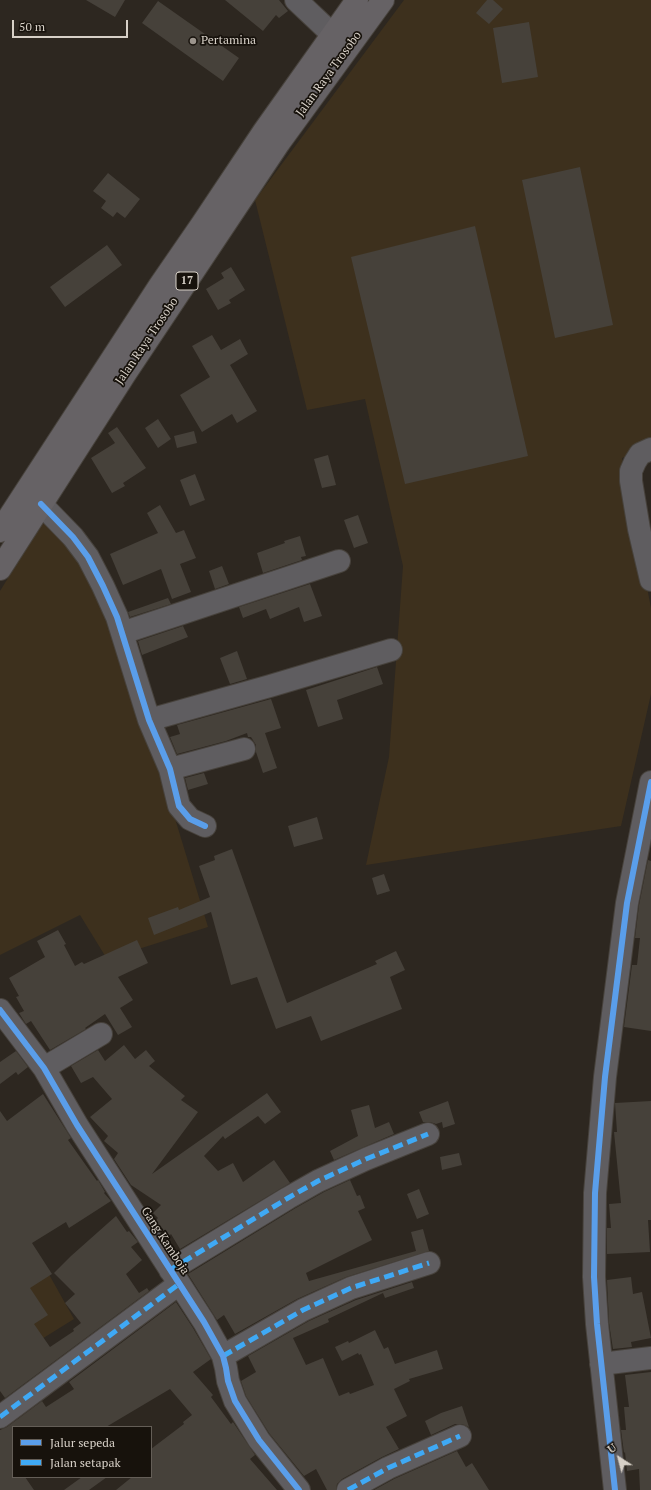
<!DOCTYPE html>
<html>
<head>
<meta charset="utf-8">
<style>
  body { margin:0 }
  #map { position:relative; width:651px; height:1490px; overflow:hidden; background:#2d2720; font-family:"PT Serif",serif }
  canvas { display:block }
  .legend { position:absolute; left:12px; top:1426px; width:140px; height:52px; box-sizing:border-box; background:#17120c; border:1px solid #645e57; margin:0; padding:5px 7px; list-style:none; font-size:12px; color:#d7d0c7 }
  .legend li { display:flex; align-items:center; gap:8px; height:20px }
  .legend b { width:20px; border:1px solid #645e57 }
  .north { position:absolute; left:599px; top:1438px; width:40px; height:40px; -webkit-text-stroke:3px #17120c; paint-order:stroke; rotate:324deg; font-size:11px; font-weight:700; line-height:16px; text-align:center; color:#d7d0c7 }
  .north::after { content:''; display:block; margin:auto; width:14px; height:18px; background:#d7d0c7; clip-path:polygon(50% 0,100% 100%,50% 72%,0 100%) }
  .scale { position:absolute; left:12px; top:20px; width:116px; height:18px; box-sizing:border-box; border:2px solid #d7d0c7; border-top:0; padding-left:5px; font-size:12px; line-height:14px; white-space:nowrap; color:#d7d0c7; -webkit-text-stroke:3px #17120c; paint-order:stroke }
</style>
</head>
<body>
<div id="map">
<canvas width="651" height="1490"></canvas>
<ul class="legend">
<li><b style="height:5px;background:#5a9eea"></b>Jalur sepeda</li>
<li><b style="height:5px;background:#3fa9f5"></b>Jalan setapak</li>
</ul>
<div class="north">U</div>
<div class="scale">50 m</div>
</div>
<script>
const ctx = document.querySelector('canvas').getContext('2d');
ctx.lineJoin = 'round';
function paint(path, color) { ctx.fillStyle = color; ctx.fill(path, 'evenodd'); }
const toPath = rows => new Path2D(rows.map(r => 'M' + r).join(''));
function trace(path, color, width, dash) { ctx.strokeStyle = color; ctx.lineWidth = width; ctx.lineCap = dash ? 'butt' : 'round'; ctx.setLineDash(dash || []); ctx.stroke(path); }
function drawText(font, color, halo, rows, align = 'center') {
  ctx.font = font + ' "PT Serif",serif'; ctx.lineWidth = 3.5; ctx.setLineDash([]); ctx.textBaseline = 'middle'; ctx.strokeStyle = halo; ctx.fillStyle = color; for (const [text, x, y, turn = 0] of rows) {
    ctx.save(); ctx.translate(x, y); ctx.rotate((+turn || 0) * Math.PI / 180); ctx.textAlign = isNaN(turn) ? turn : align; if (halo) ctx.strokeText(text, 0, 0); ctx.fillText(text, 0, 0); ctx.restore();
  }
}
paint(toPath([
  [404,0,651,0,651,447,622,458,651,608,651,694,621,826,366,865,389,757,403,566,365,399,307,410,255,200],
  [50,510,97,562,208,927,107,959,80,915,0,955,0,591],
  [0,1187,74,1319,0,1365]
]), '#3d301d');
paint(toPath([
  [86,0,125,0,115,17],
  [225,0,279,0,288,11,279,18,276,15,263,31],
  [487,0,493,0,503,9,489,24,476,13],
  [158,1,239,58,223,81,142,23],
  [529,22,538,77,502,83,493,28],
  [580,167,613,325,555,338,522,180],
  [108,173,140,199,125,218,117,212,113,217,101,208,106,201,93,191],
  [475,226,528,456,405,484,351,257],
  [107,245,122,265,65,307,50,287],
  [231,267,245,290,229,300,231,303,218,310,206,289,224,278,221,273],
  [212,335,221,350,240,339,248,354,230,365,257,411,237,423,232,414,202,432,180,395,210,377,192,346],
  [158,419,171,439,158,448,145,428],
  [117,427,146,468,123,483,125,486,112,493,91,458,115,443,108,433],
  [194,431,197,443,177,448,174,436],
  [328,455,336,485,322,488,314,459],
  [195,474,205,500,190,506,180,480],
  [160,505,176,533,184,530,196,558,180,564,191,592,172,599,161,569,123,585,110,554,158,533,147,513],
  [358,515,368,543,354,548,344,520],
  [300,536,306,556,301,557,302,560,263,573,257,553,285,543,284,541],
  [222,566,229,584,215,589,209,571],
  [310,584,322,616,304,622,299,607,270,619,266,609,243,618,239,607],
  [168,598,171,604,130,617,128,612],
  [183,626,188,637,142,655,138,641],
  [237,651,247,679,230,684,220,658],
  [377,667,383,684,337,700,343,719,318,727,306,690],
  [271,699,281,728,265,733,277,768,263,773,256,752,256,745,251,737,248,737,247,733,226,741,177,754,170,737,180,734,177,725],
  [204,773,208,784,188,790,185,778],
  [317,817,323,839,294,847,288,826],
  [232,849,287,1003,377,964,375,961,396,951,405,970,390,977,402,1009,321,1041,311,1016,276,1029,257,977,231,985,211,912,154,935,148,918,178,907,179,910,210,897,199,866,215,860,214,856],
  [648,860,651,861,651,1031,624,1027,632,965,637,965,640,938,635,938,639,905],
  [384,874,390,891,377,895,372,878],
  [58,930,66,944,64,945,75,966,82,962,84,964,137,940,148,963,118,977,133,1000,120,1008,132,1027,118,1035,105,1014,85,1028,86,1029,50,1050,31,1021,26,1024,24,1021,19,1013,24,1011,16,997,19,996,9,978,45,957,37,941],
  [124,1045,135,1059,146,1050,155,1061,149,1066,185,1096,181,1100,198,1112,152,1174,267,1093,281,1112,265,1124,258,1116,225,1139,223,1136,204,1156,218,1171,233,1163,243,1182,274,1160,290,1183,180,1249,171,1234,168,1237,155,1221,158,1218,153,1213,161,1205,131,1185,114,1159,118,1153,104,1141,108,1136,90,1117,112,1099,93,1077,81,1083,71,1066,98,1050,105,1061],
  [16,1051,28,1067,18,1075,16,1072,0,1084,0,1062],
  [43,1094,71,1138,68,1140,97,1181,98,1180,105,1192,104,1193,111,1201,69,1228,66,1222,32,1243,52,1274,30,1288,48,1315,34,1324,50,1347,74,1331,73,1329,81,1323,65,1303,75,1294,54,1273,71,1256,116,1216,127,1232,129,1231,138,1242,131,1247,142,1260,126,1274,139,1293,147,1288,149,1291,5,1398,0,1391,0,1111,7,1121],
  [448,1101,455,1124,443,1128,442,1122,436,1124,430,1122,423,1122,419,1112],
  [651,1101,651,1220,648,1220,650,1252,607,1254,607,1228,611,1228,609,1204,621,1203,614,1132,617,1132,615,1103],
  [369,1105,375,1128,389,1122,394,1134,334,1160,330,1151,358,1136,351,1110],
  [459,1153,462,1165,442,1170,440,1157],
  [350,1180,357,1196,360,1195,365,1208,358,1211,372,1240,306,1273,309,1281,416,1251,411,1232,423,1229,429,1251,346,1277,297,1299,235,1334,224,1315,217,1320,188,1274,294,1209,324,1192],
  [419,1189,429,1214,417,1219,407,1194],
  [631,1277,633,1294,642,1292,651,1338,631,1342,632,1347,613,1349,609,1323,607,1280],
  [412,1282,414,1288,385,1298,383,1293,328,1319,329,1322,293,1338,306,1365,323,1358,339,1396,349,1392,350,1394,374,1385,361,1354,359,1355,358,1353,342,1361,335,1347,348,1341,349,1343,375,1330,384,1349,388,1347,395,1364,437,1350,443,1369,409,1379,410,1381,394,1389,407,1416,386,1427,399,1449,382,1457,342,1479,337,1484,336,1490,327,1490,316,1469,304,1476,269,1433,246,1396,241,1381,256,1372,248,1356,309,1321,356,1300],
  [176,1302,193,1328,211,1359,193,1372,213,1395,211,1397,231,1424,233,1422,255,1455,250,1459,277,1490,116,1490,132,1477,151,1477,151,1449,184,1424,183,1422,192,1415,170,1389,106,1427,13,1427,13,1477,25,1477,34,1490,0,1490,0,1430,7,1427,42,1401,46,1407,74,1389,69,1382],
  [651,1372,651,1490,640,1490,639,1469,627,1471,625,1452,624,1453,621,1430,626,1430,624,1407,629,1407,625,1375],
  [462,1406,469,1427,462,1424,455,1424,431,1435,425,1421,441,1413],
  [457,1451,466,1467,472,1463,489,1490,374,1490,394,1479],
  [82,1477,107,1477,89,1490,64,1490]
]), '#46413a');
const minor = toPath([
  [296,0,332,34],
  [651,449,640,454,635,462,631,471,631,481,639,529,651,580],
  [41,504,73,537,88,557,103,586,117,617,149,720,170,769,179,806,190,819,205,826],
  [122,633,339,561],
  [149,720,270,686,391,650],
  [170,769,244,749],
  [0,1010,44,1068,77,1125,204,1322,223,1356,226,1368,228,1381,235,1401,259,1440,299,1490],
  [44,1068,101,1034],
  [170,1270,288,1198,318,1181,366,1159,428,1134],
  [223,1356,303,1310,351,1288,429,1263],
  [601,1364,651,1358],
  [0,1417,179,1284],
  [348,1490,388,1468,460,1436],
  [615,1490,597,1324,594,1277,595,1193,605,1077,627,903,651,782]
]);
const highway = toPath([
  [0,531,160,285,202,224,264,131,357,0],
  [0,569,125,374,279,143,383,0]
]);
trace(minor, '#47423c', 24);
trace(highway, '#47423c', 24);
trace(minor, '#5f5d60', 22);
trace(highway, '#666265', 22);
trace(toPath([
  [170,1270,288,1198,318,1181,366,1159,428,1134],
  [223,1356,303,1310,351,1288,429,1263],
  [0,1417,179,1284],
  [348,1490,388,1468,460,1436]
]), '#3fa9f5', 5, [10, 5]);
trace(toPath([
  [41,504,73,537,88,557,103,586,117,617,149,720,170,769,179,806,190,819,205,826],
  [0,1010,44,1068,77,1125,204,1322,223,1356,226,1368,228,1381,235,1401,259,1440,299,1490],
  [615,1490,597,1324,594,1277,595,1193,605,1077,627,903,651,782]
]), '#5a9eea', 6);
for (const [x, y, r, color] of [
  [193,41,4,"#9c958d"]
]) { const dot = new Path2D(); dot.arc(x, y, r, 0, 2 * Math.PI); ctx.fillStyle = color; ctx.fill(dot); trace(dot, '#17120c', 1.5); }
for (const [x, y, w] of [
  [187,281,22]
]) { const box = new Path2D(); box.roundRect(x - w / 2, y - 9, w, 18, 3); ctx.fillStyle = '#17120c'; ctx.fill(box); trace(box, '#d7d0c7', 1); }
drawText('bold 11px', '#d7d0c7', null, [
  ["17",187,281]
]);
drawText('12px', '#d7d0c7', '#17120c', [
  ["Pertamina",201,41]
], 'left');
drawText('12px', '#d7d0c7', '#17120c', [
  ["Jalan Raya Trosobo",329,74,-54],
  ["Jalan Raya Trosobo",147,341,-56],
  ["Gang Kamboja",165,1241,57]
]);
</script>
</body>
</html>
